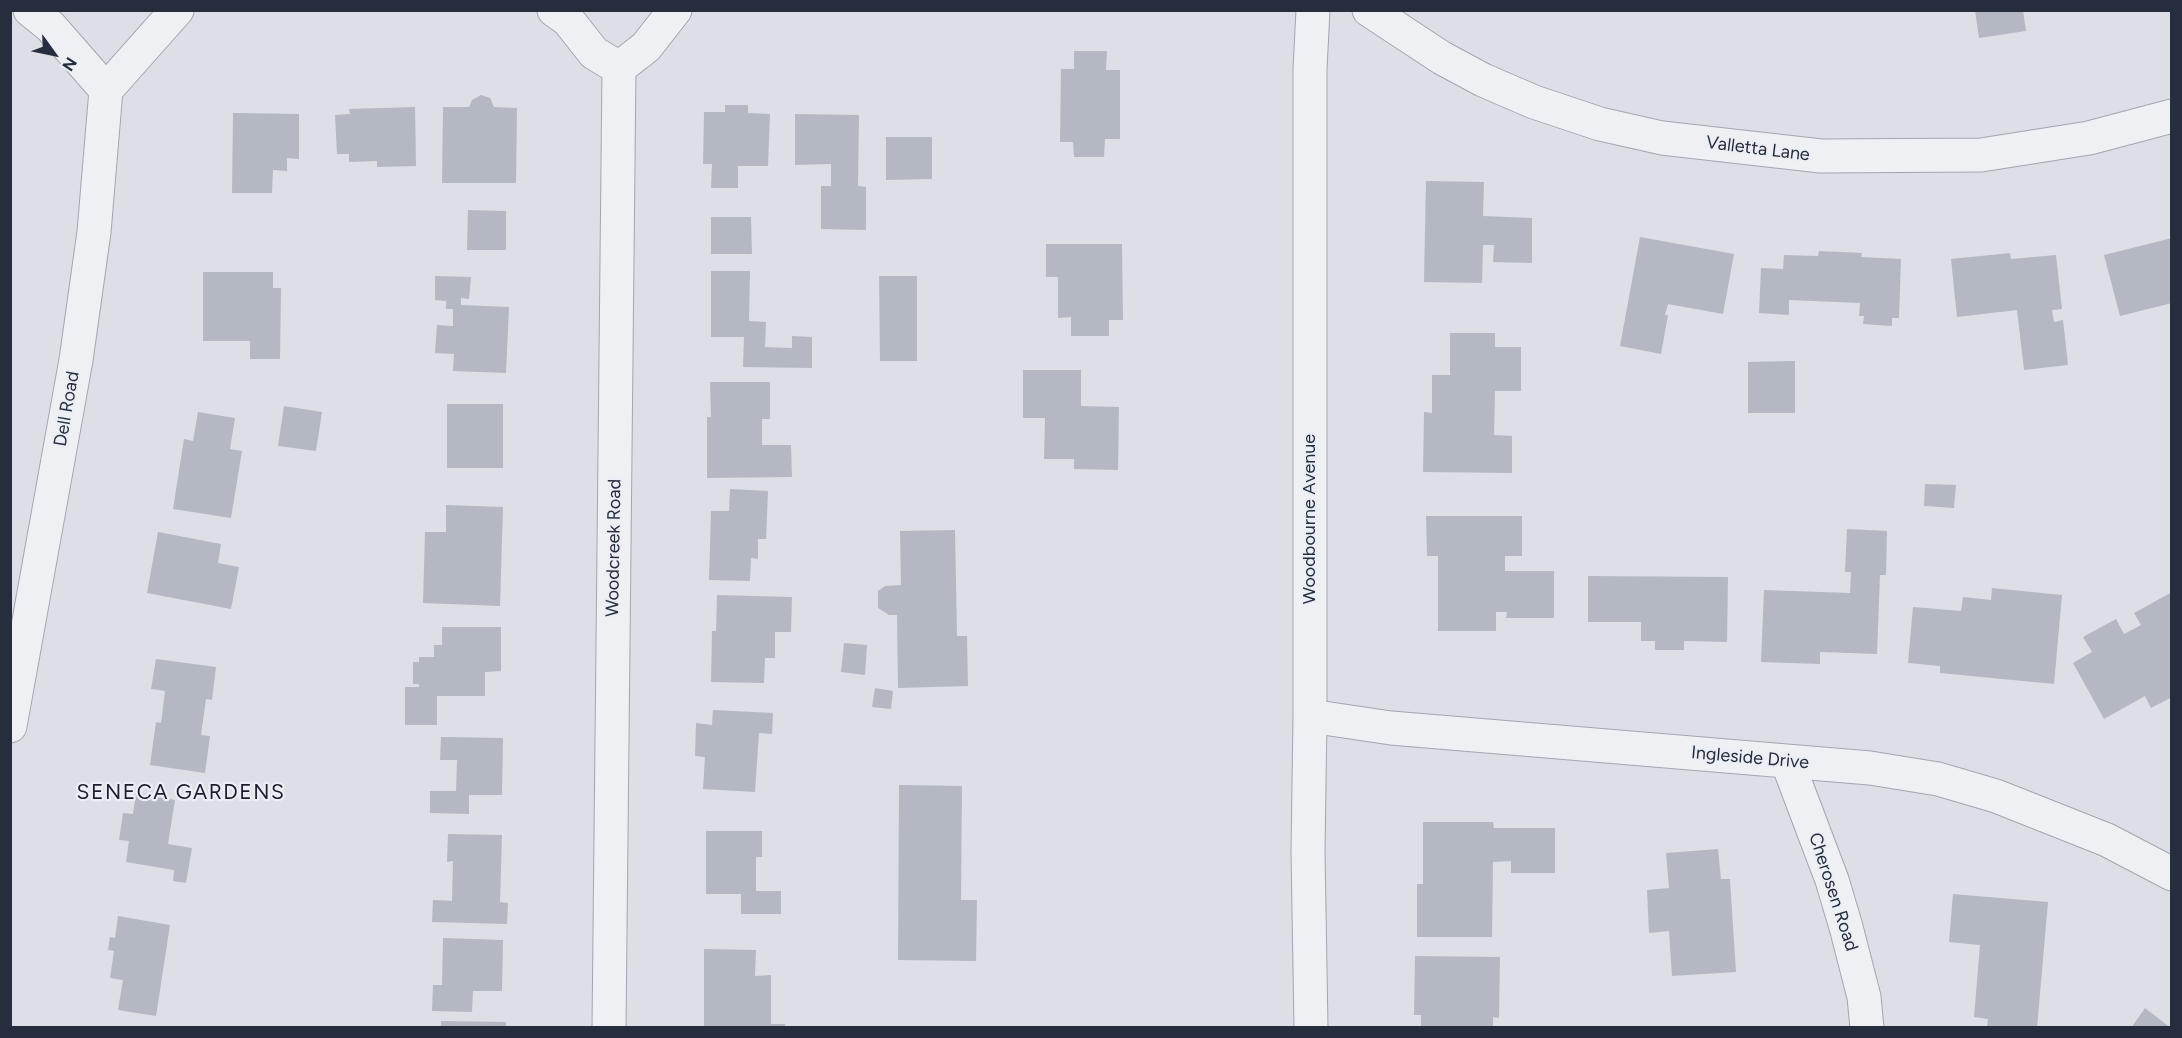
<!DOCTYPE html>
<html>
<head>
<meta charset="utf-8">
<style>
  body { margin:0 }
  #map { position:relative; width:2182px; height:1038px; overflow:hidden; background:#dcdfe6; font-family:Figtree,sans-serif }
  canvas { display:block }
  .frame { position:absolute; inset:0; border:12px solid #262d3c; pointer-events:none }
  .north { position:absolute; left:24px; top:24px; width:60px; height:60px; -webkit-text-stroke:4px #ebeef4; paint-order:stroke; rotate:123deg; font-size:16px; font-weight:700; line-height:24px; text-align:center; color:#262d3c }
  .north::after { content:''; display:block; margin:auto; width:21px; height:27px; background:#262d3c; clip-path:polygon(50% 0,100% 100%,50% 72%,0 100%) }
</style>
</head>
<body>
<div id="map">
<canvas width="2182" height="1038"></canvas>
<div class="frame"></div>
<div class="north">N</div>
</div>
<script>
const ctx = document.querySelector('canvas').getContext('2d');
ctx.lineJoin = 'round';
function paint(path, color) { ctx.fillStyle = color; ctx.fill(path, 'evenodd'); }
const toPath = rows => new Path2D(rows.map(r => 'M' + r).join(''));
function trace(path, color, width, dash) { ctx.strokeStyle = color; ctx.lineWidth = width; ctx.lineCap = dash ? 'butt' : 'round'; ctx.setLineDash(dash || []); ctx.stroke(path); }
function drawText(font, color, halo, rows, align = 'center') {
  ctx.font = font + ' Figtree,sans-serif'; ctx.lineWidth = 4.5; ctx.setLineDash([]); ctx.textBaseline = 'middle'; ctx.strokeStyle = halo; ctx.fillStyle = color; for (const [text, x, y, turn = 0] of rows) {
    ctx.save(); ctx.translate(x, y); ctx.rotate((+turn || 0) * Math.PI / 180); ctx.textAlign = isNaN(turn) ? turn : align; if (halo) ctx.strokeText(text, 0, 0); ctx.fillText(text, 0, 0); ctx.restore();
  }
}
paint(toPath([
  [1975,10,2023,10,2026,31,1979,38],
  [1074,51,1107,51,1106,70,1120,70,1120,139,1105,139,1104,157,1074,157,1073,142,1060,142,1061,69,1074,69],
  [481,95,490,98,494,107,517,108,516,183,442,183,443,107,469,107,472,100],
  [725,105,748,105,748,113,770,114,768,166,738,166,738,188,711,188,712,164,703,164,704,112,725,112],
  [415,107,416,166,377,167,377,161,349,162,349,154,337,154,335,115,350,114,349,109],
  [233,113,299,114,299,159,287,158,287,171,273,170,272,193,232,193],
  [795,114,859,115,858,186,866,187,866,230,821,229,821,186,831,186,831,164,795,165],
  [886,137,932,137,932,179,886,180],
  [1426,181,1484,182,1483,216,1532,218,1532,263,1493,262,1494,245,1483,245,1482,283,1424,282],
  [468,210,506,211,506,250,467,250],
  [711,217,751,217,752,254,711,254],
  [1640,237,1734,254,1723,314,1668,304,1665,315,1668,315,1661,354,1620,346],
  [2172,238,2172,303,2120,316,2104,255],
  [1046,244,1122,244,1123,320,1109,320,1109,336,1071,336,1071,317,1058,318,1058,277,1046,277],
  [1819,251,1862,253,1861,257,1901,259,1899,318,1892,318,1892,326,1863,324,1864,316,1859,316,1860,303,1789,300,1789,315,1759,313,1761,268,1783,269,1784,255,1818,256],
  [2010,253,2011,259,2056,255,2062,309,2052,310,2054,322,2063,320,2068,365,2024,370,2017,310,1957,317,1951,259],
  [711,271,750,271,749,321,766,322,765,347,792,348,792,336,812,337,812,368,743,367,744,337,711,337],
  [203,272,273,272,273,288,281,288,280,359,250,359,250,341,203,341],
  [435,276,471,277,469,299,461,298,461,305,509,307,506,373,453,371,454,354,435,353,437,325,453,326,453,309,446,309,446,301,435,300],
  [879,276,917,276,917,361,880,361],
  [1450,333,1495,333,1495,347,1521,347,1521,391,1495,391,1494,435,1512,436,1512,473,1423,472,1424,412,1432,413,1432,375,1450,375],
  [1795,361,1795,413,1748,413,1748,362],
  [1023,370,1081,370,1081,406,1119,407,1118,470,1074,469,1074,459,1044,459,1045,418,1023,418],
  [710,382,770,382,770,419,762,419,762,445,791,445,792,477,707,478,707,417,711,417],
  [447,404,503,404,503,468,447,468],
  [284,406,322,412,316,451,278,446],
  [198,412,235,418,230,449,242,451,231,518,173,509,184,439,193,441],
  [1925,484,1956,485,1954,508,1924,506],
  [730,489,768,491,766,539,758,539,758,559,751,558,750,581,709,580,711,511,729,511],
  [446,505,503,507,500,606,423,603,425,532,446,532],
  [1426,516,1522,516,1522,556,1505,556,1505,571,1554,571,1554,618,1506,618,1507,612,1496,612,1496,631,1438,631,1438,556,1427,556],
  [1847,529,1887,531,1886,575,1880,575,1877,654,1820,652,1820,664,1761,662,1764,590,1850,593,1851,572,1845,572],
  [955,530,957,636,967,636,968,686,898,688,897,615,889,615,878,608,878,591,885,586,901,585,900,531],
  [158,532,221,544,218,563,239,567,231,609,147,593],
  [1588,576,1728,577,1727,642,1684,641,1684,650,1655,650,1655,641,1641,641,1641,622,1588,622],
  [1992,588,2062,595,2054,684,1940,673,1940,666,1908,663,1913,607,1961,611,1963,597,1991,600],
  [2172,592,2172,697,2151,708,2145,696,2104,719,2073,663,2092,652,2083,637,2116,619,2124,634,2141,625,2134,613],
  [717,595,792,597,791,632,775,632,775,658,765,658,764,683,711,682,712,631,716,631],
  [442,627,501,627,501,671,485,672,485,696,437,696,437,725,405,725,405,687,419,687,419,684,413,684,413,662,419,662,419,657,434,657,434,645,442,645],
  [844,643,867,645,865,675,841,672],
  [156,659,216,667,212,700,206,699,201,735,210,736,205,773,150,765,156,722,161,723,165,691,151,689],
  [875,688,893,691,891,709,872,707],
  [713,710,773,713,772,734,759,733,755,792,703,789,705,757,695,756,696,723,712,725],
  [441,737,503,738,502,795,469,795,469,814,430,813,430,791,456,791,457,760,440,760],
  [899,785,962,786,961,900,977,900,976,961,898,960],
  [136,793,175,800,168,844,192,848,186,883,173,881,174,870,126,862,129,841,119,840,123,813,133,814],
  [1423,822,1493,822,1494,828,1555,828,1555,873,1511,873,1511,861,1493,862,1492,937,1417,937,1417,884,1423,884],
  [706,831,762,831,762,857,756,857,756,891,781,891,781,914,741,914,741,894,706,894],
  [448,834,502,835,500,902,508,903,507,924,432,922,433,900,452,901,453,861,447,862],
  [1718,849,1721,879,1730,879,1736,972,1672,976,1669,931,1649,933,1647,890,1669,888,1666,853],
  [1953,894,2048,902,2037,1028,1987,1028,1988,1019,1974,1017,1980,945,1949,942],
  [118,916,170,925,156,1016,118,1010,123,980,110,978,114,951,108,950,110,937,115,938],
  [443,938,503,940,502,991,473,991,472,1012,432,1011,433,985,442,985],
  [704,949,756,950,755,976,771,975,771,1024,785,1024,785,1028,704,1028],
  [1415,956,1500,957,1499,1018,1493,1017,1493,1028,1421,1028,1421,1015,1414,1015],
  [2145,1008,2171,1028,2131,1028],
  [441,1021,506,1022,506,1028,441,1028]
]), '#b3b8c3');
const minor = toPath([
  [30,10,51,27,106,90],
  [554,10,568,20,594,53,619,68],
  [1369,10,1442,58,1483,80,1534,102,1600,124,1662,138,1821,156,1981,155,2089,138,2172,116],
  [1310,716,1391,728,1870,768,1938,779,1996,796,2107,840,2172,874],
  [10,726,76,360,94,232,106,90,177,10],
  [1787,761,1832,880,1846,927,1864,997,1867,1028],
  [609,1028,619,68,646,47,675,10],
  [1311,1028,1308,852,1310,716,1310,69,1313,10]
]);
trace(minor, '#a2a6b0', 35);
trace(minor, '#eef0f4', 33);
drawText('18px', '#262d3c', '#ebeef4', [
  ["Valletta Lane",1758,149,7],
  ["Dell Road",67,409,-80],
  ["Woodbourne Avenue",1310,519,-90],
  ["Woodcreek Road",614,548,-89],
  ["Ingleside Drive",1750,758,5],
  ["Cherosen Road",1833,892,72]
]);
ctx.letterSpacing = '1.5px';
drawText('21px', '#181e2c', '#ebeef4', [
  ["SENECA GARDENS",181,793]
]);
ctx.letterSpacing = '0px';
</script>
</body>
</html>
